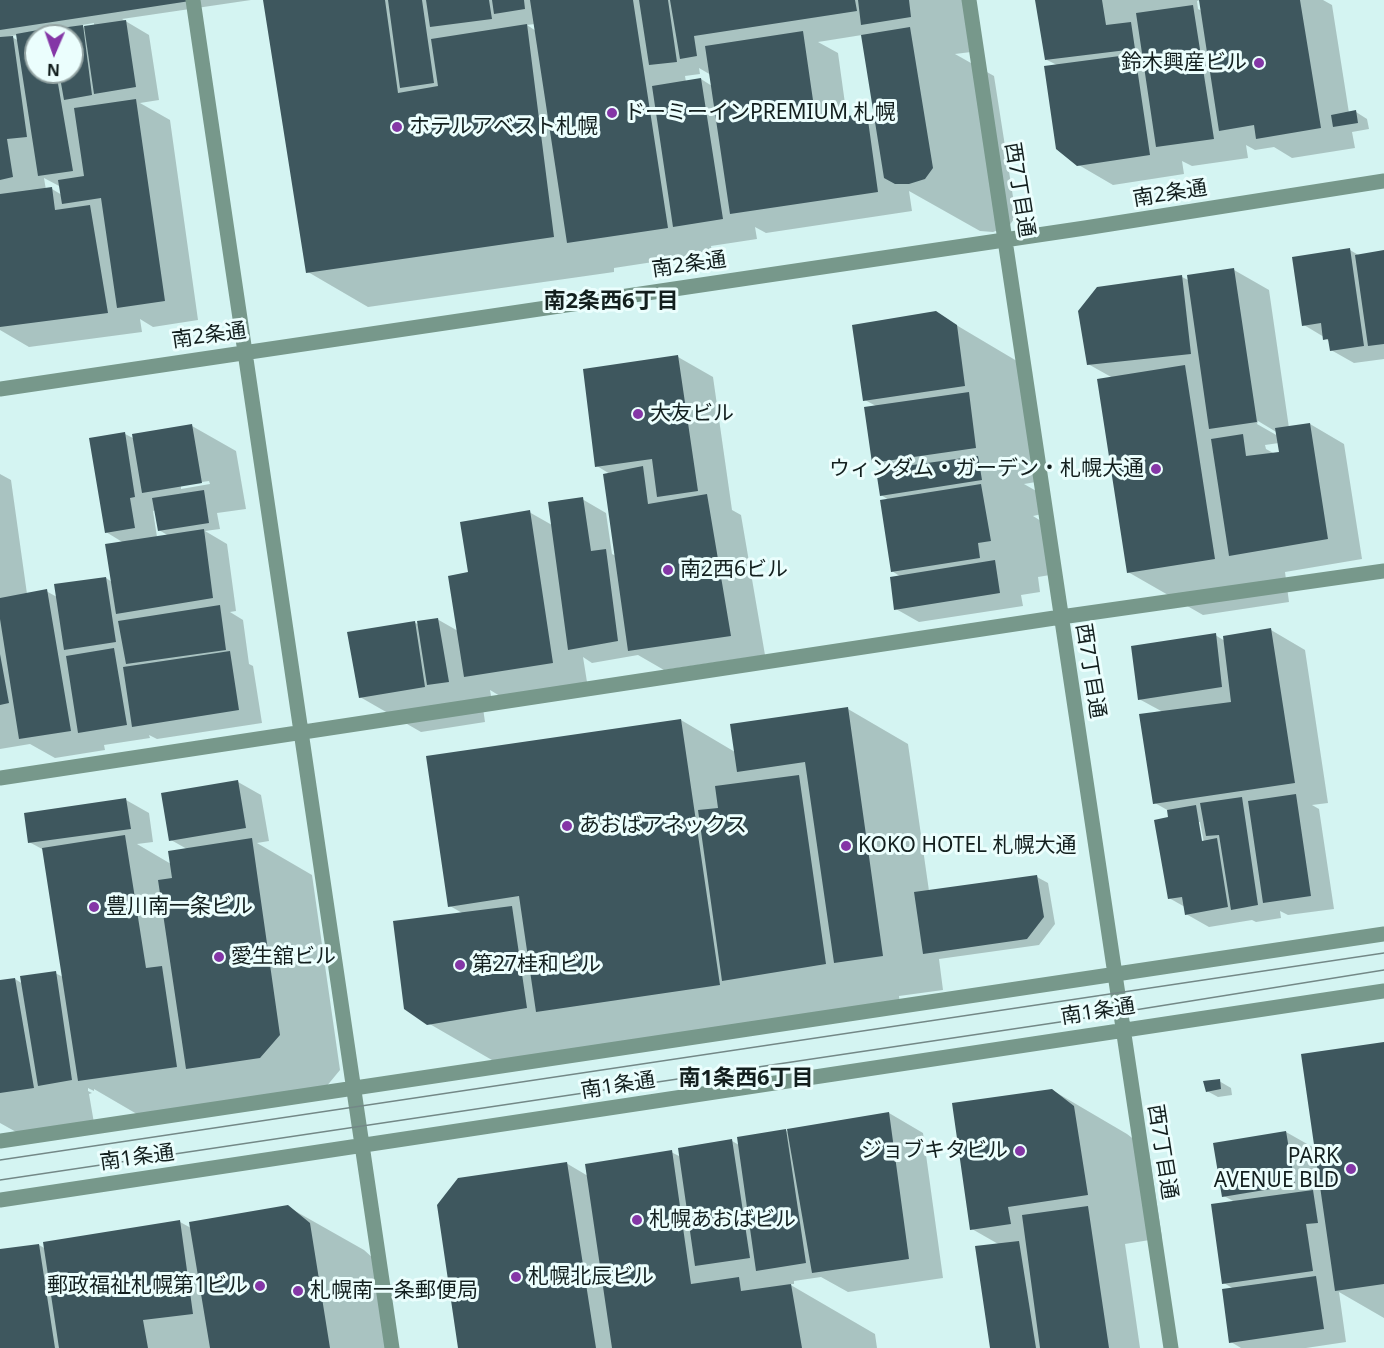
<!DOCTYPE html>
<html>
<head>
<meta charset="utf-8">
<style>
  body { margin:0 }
  #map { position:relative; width:1384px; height:1348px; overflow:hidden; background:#d4f4f2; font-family:"Noto Sans",sans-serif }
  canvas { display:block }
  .north { position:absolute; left:24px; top:24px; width:60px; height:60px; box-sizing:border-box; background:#ebfefd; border:2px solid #95a5a4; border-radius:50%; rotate:182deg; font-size:16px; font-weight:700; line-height:24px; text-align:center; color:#131f1e }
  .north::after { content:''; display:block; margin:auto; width:21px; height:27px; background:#8436a6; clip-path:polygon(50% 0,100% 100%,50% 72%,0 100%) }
</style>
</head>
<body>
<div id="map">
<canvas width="1384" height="1348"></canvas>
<div class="north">N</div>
</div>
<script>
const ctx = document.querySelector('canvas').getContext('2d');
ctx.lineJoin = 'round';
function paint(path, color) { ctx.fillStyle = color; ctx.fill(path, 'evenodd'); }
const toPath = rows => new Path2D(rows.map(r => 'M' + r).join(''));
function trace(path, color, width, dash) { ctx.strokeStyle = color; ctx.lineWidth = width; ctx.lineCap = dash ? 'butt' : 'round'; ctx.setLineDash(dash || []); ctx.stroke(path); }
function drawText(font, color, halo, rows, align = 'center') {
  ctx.font = font + ' "Noto Sans","Noto Sans JP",sans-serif'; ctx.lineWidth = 6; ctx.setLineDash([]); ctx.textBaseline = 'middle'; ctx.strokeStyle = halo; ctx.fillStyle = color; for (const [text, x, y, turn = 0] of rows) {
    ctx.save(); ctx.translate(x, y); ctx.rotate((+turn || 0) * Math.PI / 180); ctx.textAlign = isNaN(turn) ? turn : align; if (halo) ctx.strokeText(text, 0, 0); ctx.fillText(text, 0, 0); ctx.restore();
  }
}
paint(toPath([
  [0,0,251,0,122,19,149,35,159,100,140,103,170,120,198,320,153,327,140,319,142,332,29,347,0,330],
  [94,23,94,26,84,28,82,25],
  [18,35,19,41,10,36],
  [36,36,72,36,72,72,36,72],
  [44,178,61,187,62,195,52,189,46,190],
  [264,0,963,0,971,52,955,54,994,76,1016,216,1009,226,993,232,980,231,909,191,912,211,766,233,755,227,757,239,711,246,712,253,614,268,614,272,368,307,308,272],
  [535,24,536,31,527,25],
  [862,35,876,120,866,115,847,118,838,53,818,42],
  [699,68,711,75,712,86,701,79,686,82,685,76,700,74],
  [1037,0,1323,0,1332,5,1349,113,1356,112,1367,119,1369,129,1352,132,1355,148,1292,158,1274,147,1255,150,1246,145,1248,158,1192,166,1182,161,1184,174,1113,185,1077,164,1057,65,1047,60],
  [1200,0,1202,11,1198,9,1197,1],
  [1350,250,1360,256,1384,252,1384,359,1354,363,1331,350,1330,342,1324,337,1304,325],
  [1234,270,1269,290,1289,428,1310,424,1344,444,1362,559,1285,572,1289,602,1203,615,1128,572,1113,378,1088,364,1182,277,1190,281],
  [1258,421,1278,433,1278,436,1257,424],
  [1279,443,1281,453,1275,454,1266,449,1265,445],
  [936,313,1032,370,1036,482,1024,484,1038,492,1042,514,1033,516,1041,521,1050,575,1038,577,1040,592,1021,595,1023,606,919,622,896,609,901,577,892,571,889,500,881,495,887,470,873,462,876,406,865,400],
  [678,357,713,377,732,510,741,515,765,655,664,670,638,655,592,663,583,657,587,682,500,696,490,690,493,707,483,708,485,722,421,732,360,697,414,622,419,625,437,619,458,631,470,573,529,512,552,525,582,499,606,513,612,554,616,556,610,474,597,466],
  [192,426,236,451,246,509,217,513,220,529,205,531,227,544,236,611,230,612,243,620,249,664,253,666,262,723,157,739,149,735,150,738,104,745,105,750,55,758,30,744,0,749,0,474,11,480,27,594,46,591,57,597,106,578,112,582,124,543,106,532,125,434,135,439],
  [209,481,210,484,181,489,181,485],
  [156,510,159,530,169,536,157,537,153,511],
  [1271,630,1305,650,1328,803,1312,805,1319,809,1334,909,1288,915,1280,911,1281,918,1256,922,1252,920,1209,927,1186,914,1185,907,1169,898,1170,818,1169,811,1155,803,1163,712,1139,699,1215,635,1225,641],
  [1197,822,1200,822,1205,848,1202,849],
  [848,709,908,744,929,891,1037,877,1048,883,1055,924,1039,945,939,959,943,990,899,996,900,1006,504,1067,428,1023,464,914,450,906,681,720,735,752],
  [238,782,261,795,269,841,257,843,312,875,340,1070,321,1093,154,1124,94,1089,94,1091,88,1088,88,1091,92,1093,89,1094,94,1123,18,1133,0,1123,0,981,15,979,23,984,55,973,63,977,44,850,29,842,126,800,149,813,153,842,137,844,171,864,187,849,171,840],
  [1384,1044,1384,1318,1339,1292,1346,1342,1306,1348,1241,1348,1231,1342,1234,1289,1224,1283,1235,1202,1224,1196,1286,1132,1316,1149],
  [1219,1081,1231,1088,1232,1095,1218,1097,1207,1091],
  [1052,1090,1127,1134,1149,1151,1162,1238,1125,1244,1140,1348,992,1348,1000,1245,972,1229],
  [889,1113,923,1133,943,1278,848,1292,821,1277,794,1281,794,1284,789,1284,875,1334,877,1348,459,1348,566,1163,588,1176,671,1152,681,1157,732,1141,739,1145,786,1131,790,1133],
  [288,1207,364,1250,384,1268,397,1348,0,1348,0,1251,39,1245,46,1249,180,1222,191,1228]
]), '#0003');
paint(toPath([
  [0,0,190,0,190,1,0,30],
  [263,0,385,0,398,93,438,86,431,39,527,24,554,237,306,273],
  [388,0,422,0,434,83,400,88],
  [426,0,489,0,492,19,430,27],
  [492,0,524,0,525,9,494,14],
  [530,0,633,0,668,228,567,243],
  [639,0,668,0,677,62,649,65],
  [670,0,855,0,857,11,694,36,697,56,680,59],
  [858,0,909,0,911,17,861,25],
  [1035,0,1102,0,1106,25,1131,22,1135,49,1045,60],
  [1199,0,1300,0,1321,128,1256,139,1254,125,1219,131],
  [1193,5,1214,139,1156,147,1136,13],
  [126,20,136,87,94,94,84,26],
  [83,25,92,95,64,100,59,72,72,72,72,36,54,36,53,29],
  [910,27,933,168,925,179,909,184,895,184,884,178,861,35],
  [49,28,50,36,36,36,36,72,56,72,73,171,38,176,16,34],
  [803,31,816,121,867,113,878,192,730,214,705,46],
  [13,36,27,137,7,139,13,177,0,180,0,37],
  [1135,54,1150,155,1077,166,1056,149,1044,66],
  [701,78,723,219,673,227,652,86],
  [136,99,165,301,117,308,101,198,62,204,58,180,84,176,74,108],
  [1356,110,1358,123,1333,127,1331,115],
  [52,187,55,210,90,205,108,313,0,327,0,194],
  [1350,248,1364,346,1330,351,1328,339,1323,340,1321,323,1302,326,1292,257],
  [1384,250,1384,344,1368,346,1355,255],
  [1234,268,1257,422,1209,429,1187,275],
  [1182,275,1191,354,1087,365,1078,311,1097,287],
  [936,311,957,325,965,386,863,401,852,325],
  [678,355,698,491,657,497,652,459,595,467,583,369],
  [1185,365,1215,559,1127,573,1097,379],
  [969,392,976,448,872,463,864,407],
  [1310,423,1328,539,1229,556,1211,439,1243,434,1246,456,1279,452,1275,428],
  [192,424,202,483,142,493,132,434],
  [125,432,135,497,130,498,135,528,105,533,89,438],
  [978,456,982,480,880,496,876,470],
  [643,466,648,504,707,494,731,636,628,651,603,474],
  [981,484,991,541,978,543,980,558,891,572,880,500],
  [204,490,209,523,158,531,152,498],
  [583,497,591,551,606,549,618,641,568,650,548,502],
  [530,510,553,663,464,677,448,576,468,572,460,522],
  [204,529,213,598,116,614,105,544],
  [995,560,1000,593,894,610,890,577],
  [106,577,116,642,64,650,54,584],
  [47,589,71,731,19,739,0,619,0,598],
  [220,605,226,650,126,664,118,621],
  [438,618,449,682,427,685,417,621],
  [415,621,425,687,359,698,347,632],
  [1271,628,1295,783,1153,804,1139,714,1231,702,1223,636],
  [1216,633,1222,687,1138,700,1131,646],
  [114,648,127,725,78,733,66,656],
  [230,651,239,710,132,727,123,667],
  [0,654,9,703,0,705],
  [848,707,883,956,834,963,805,762,737,772,730,724],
  [681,719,720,985,536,1012,519,896,448,907,426,756],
  [799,775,826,964,722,981,698,810,718,808,715,786],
  [238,780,246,828,169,841,161,793],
  [1296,794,1311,896,1263,903,1248,801],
  [1242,797,1258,905,1231,910,1219,835,1206,836,1200,803],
  [126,798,131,829,28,843,24,813],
  [1196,805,1202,841,1217,838,1228,907,1185,915,1182,897,1168,899,1154,820,1168,817,1167,810],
  [125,835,146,968,162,966,177,1067,78,1081,42,848],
  [252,838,280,1035,260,1058,186,1069,158,880,172,878,168,851],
  [1037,875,1044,917,1027,939,923,954,914,892],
  [512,906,527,1008,427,1025,404,1009,393,921],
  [56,971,72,1080,38,1086,20,976],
  [15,978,34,1088,0,1093,0,980],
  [1384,1042,1384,1284,1335,1291,1301,1054],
  [1220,1079,1221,1089,1206,1092,1203,1081],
  [1052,1089,1074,1106,1088,1195,1008,1207,1011,1224,970,1230,952,1103],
  [889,1112,909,1259,812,1273,787,1129],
  [786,1129,806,1263,756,1271,737,1137],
  [1286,1131,1295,1185,1222,1197,1213,1143],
  [732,1139,750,1258,695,1266,678,1148],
  [672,1150,691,1284,739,1277,741,1291,791,1284,802,1348,612,1348,585,1164],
  [567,1162,596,1348,458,1348,437,1205,458,1178],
  [1313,1190,1318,1223,1306,1224,1313,1271,1222,1284,1211,1204],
  [288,1205,310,1223,330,1348,210,1348,189,1222],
  [1088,1206,1109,1348,1040,1348,1022,1215],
  [180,1220,193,1314,143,1320,148,1348,59,1348,43,1242],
  [1019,1241,1036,1348,990,1348,975,1246],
  [39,1244,55,1348,0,1348,0,1249],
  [1316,1276,1324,1329,1229,1343,1222,1289]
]), '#3e575e');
trace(toPath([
  [193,0,392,1348],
  [969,0,1171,1348],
  [0,389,1085,228,1384,181],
  [0,778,1061,617,1384,571],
  [0,1141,1384,934],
  [0,1200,1384,991]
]), '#77988b', 15);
trace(toPath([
  [0,1160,1384,953],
  [0,1180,1060,1022,1384,970]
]), '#738887', 1.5);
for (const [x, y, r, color] of [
  [1259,63,6,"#8436a6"],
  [612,113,6,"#8436a6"],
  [397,127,6,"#8436a6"],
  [638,414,6,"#8436a6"],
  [1156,469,6,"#8436a6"],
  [668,570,6,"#8436a6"],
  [567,826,6,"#8436a6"],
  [846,846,6,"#8436a6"],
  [94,907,6,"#8436a6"],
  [219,957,6,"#8436a6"],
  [460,965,6,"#8436a6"],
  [1020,1151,6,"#8436a6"],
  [1351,1169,6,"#8436a6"],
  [637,1220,6,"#8436a6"],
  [516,1277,6,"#8436a6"],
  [260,1286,6,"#8436a6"],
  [298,1291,6,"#8436a6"]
]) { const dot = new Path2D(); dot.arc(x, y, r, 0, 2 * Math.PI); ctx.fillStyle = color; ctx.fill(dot); trace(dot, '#ebfefd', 2); }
drawText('21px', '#131f1e', '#ebfefd', [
  ["鈴木興産ビル",1247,63,"right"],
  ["ドーミーインPREMIUM 札幌",624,113],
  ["ホテルアベスト札幌",409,127],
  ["大友ビル",650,414],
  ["ウィンダム・ガーデン・札幌大通",1144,469,"right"],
  ["南2西6ビル",680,570],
  ["あおばアネックス",579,826],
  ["KOKO HOTEL 札幌大通",858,846],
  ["豊川南一条ビル",106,907],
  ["愛生舘ビル",231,957],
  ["第27桂和ビル",472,965],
  ["ジョブキタビル",1008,1151,"right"],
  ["PARK",1339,1157,"right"],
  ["AVENUE BLD",1339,1181,"right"],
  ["札幌あおばビル",649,1220],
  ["札幌北辰ビル",528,1277],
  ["郵政福祉札幌第1ビル",248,1286,"right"],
  ["札幌南一条郵便局",310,1291]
], 'left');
drawText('21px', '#131f1e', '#ebfefd', [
  ["西7丁目通",1019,190,81],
  ["南2条通",1170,194,-9],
  ["南2条通",689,265,-8],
  ["南2条通",209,336,-8],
  ["西7丁目通",1090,671,81],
  ["南1条通",1098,1012,-9],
  ["南1条通",618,1086,-9],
  ["西7丁目通",1162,1152,81],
  ["南1条通",137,1158,-8]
]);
drawText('bold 22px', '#131f1e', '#ebfefd', [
  ["南2条西6丁目",611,302],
  ["南1条西6丁目",746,1079]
]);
</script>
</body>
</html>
